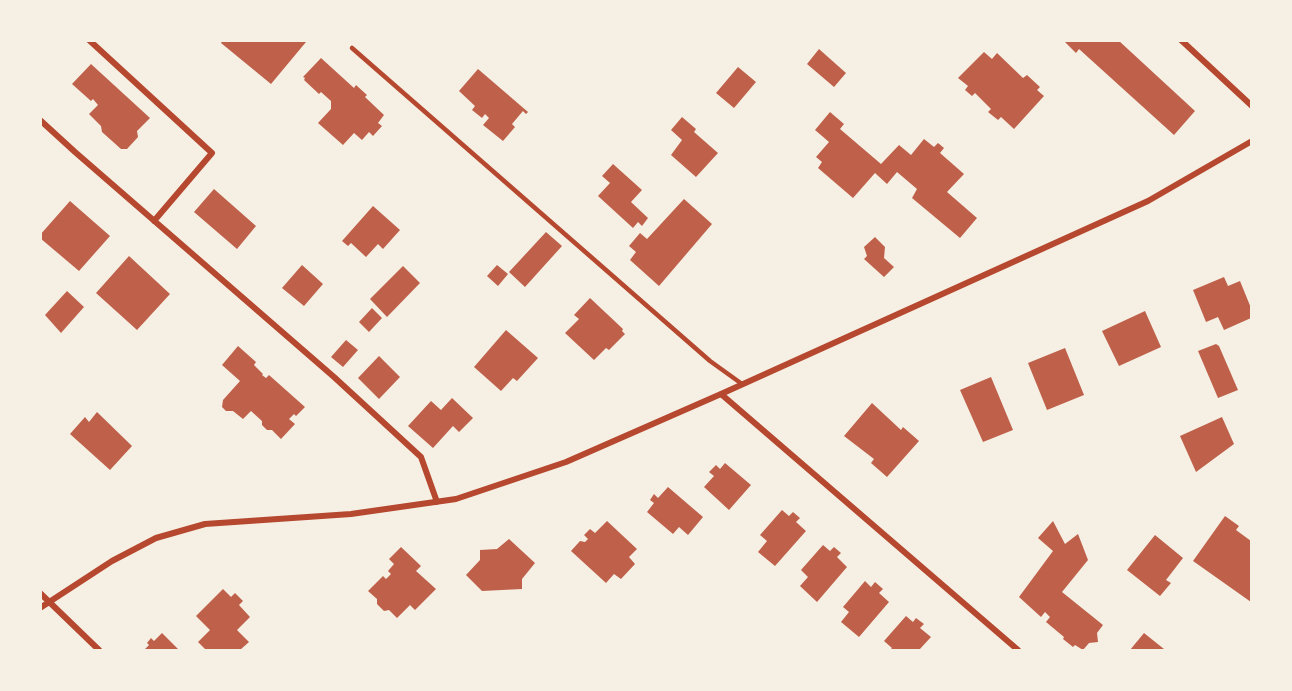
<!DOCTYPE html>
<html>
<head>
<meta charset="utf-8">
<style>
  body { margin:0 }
  #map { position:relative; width:1292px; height:691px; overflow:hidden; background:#f6efe4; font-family:Roboto,sans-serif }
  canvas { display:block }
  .frame { position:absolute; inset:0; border:42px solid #f6efe4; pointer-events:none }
</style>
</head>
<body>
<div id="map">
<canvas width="1292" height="691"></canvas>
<div class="frame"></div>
</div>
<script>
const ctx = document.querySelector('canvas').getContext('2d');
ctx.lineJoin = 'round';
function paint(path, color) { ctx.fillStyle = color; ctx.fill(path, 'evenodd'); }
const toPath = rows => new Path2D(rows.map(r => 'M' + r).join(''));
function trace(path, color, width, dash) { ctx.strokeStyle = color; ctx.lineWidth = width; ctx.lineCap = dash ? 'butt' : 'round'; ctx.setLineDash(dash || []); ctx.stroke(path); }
paint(toPath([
  [223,40,305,40,306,42,271,84,221,43],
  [1063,40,1118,40,1195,111,1174,135,1079,49,1076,53],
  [819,49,846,73,834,87,807,64],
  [984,52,992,59,997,53,1023,78,1027,75,1040,87,1037,90,1044,96,1014,129,1001,117,998,120,988,112,991,109,975,93,972,96,965,90,968,86,958,78],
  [321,58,354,88,356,85,367,95,365,97,384,115,378,123,382,126,373,136,369,132,362,140,354,133,343,145,318,123,331,109,331,101,321,92,319,94,304,80,305,78,303,77],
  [91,64,150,118,137,131,138,137,127,149,121,149,102,132,101,126,89,114,98,105,93,99,91,101,72,84],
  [738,67,756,82,734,108,716,93],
  [478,69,528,112,526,114,523,111,512,124,515,127,503,141,483,125,489,118,485,114,482,118,472,110,475,106,459,91],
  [830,112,844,124,840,129,881,164,899,145,911,155,924,139,934,147,938,143,944,148,940,153,964,174,947,192,977,218,960,238,912,198,917,189,897,172,887,184,875,173,853,198,818,168,822,162,816,157,829,142,815,130],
  [682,117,696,129,694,132,718,153,696,177,671,155,682,140,671,130],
  [613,164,642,190,631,202,648,218,642,226,638,222,633,228,598,196,610,183,602,176],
  [214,189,256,226,237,249,194,212],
  [684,199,712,224,659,286,630,260,636,252,629,246,640,233,647,239],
  [70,201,110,236,79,271,40,238,40,235],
  [373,206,400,230,383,249,378,244,366,257,351,243,348,246,342,241],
  [546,232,562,246,525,287,509,272],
  [875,237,885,247,884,258,894,267,884,277,864,259,867,256,864,247],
  [129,256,170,294,137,330,96,293],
  [302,265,323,284,304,306,282,288],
  [497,265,508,274,498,286,487,276],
  [403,266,420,283,387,317,370,299],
  [1224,277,1228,286,1240,281,1251,308,1251,318,1224,330,1218,317,1206,322,1193,290],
  [67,291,84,307,61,333,45,315],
  [590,298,623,329,622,331,625,334,609,350,606,348,594,360,565,333,579,319,574,315],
  [372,308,382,318,369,332,359,322],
  [1145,311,1161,347,1119,366,1102,331],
  [506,330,538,358,517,381,513,378,501,391,474,367],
  [346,340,358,350,343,367,331,357],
  [1216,344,1219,346,1238,390,1218,398,1198,351],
  [238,346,256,362,254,365,263,374,262,375,266,378,269,375,305,407,296,416,294,414,289,419,295,424,281,439,272,430,267,430,262,425,262,421,251,411,243,419,233,411,226,411,222,407,223,400,240,381,222,365],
  [1065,348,1084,395,1047,410,1028,363],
  [379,356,400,377,379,399,358,378],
  [991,377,1013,430,983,442,960,390],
  [452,398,473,418,459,432,453,426,433,448,408,426,431,401,441,410],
  [872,403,901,430,903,427,919,441,887,477,871,463,874,459,844,436],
  [97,412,132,446,110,470,70,434,85,417,89,422],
  [1222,417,1234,444,1196,472,1180,436],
  [725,463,751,485,729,510,704,487,714,476,709,472,716,465,720,469],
  [668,487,703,517,688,535,679,527,673,534,647,512,654,503,650,500,654,494,658,498],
  [782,510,789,516,793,512,800,518,796,522,806,531,775,566,758,552,767,541,760,535],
  [1225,516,1239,526,1236,530,1251,541,1251,602,1193,561],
  [607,521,637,549,629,557,635,564,621,579,614,574,606,583,571,551,580,541,585,542,588,539,584,535,590,529,595,533],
  [1053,521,1065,544,1078,534,1088,560,1062,592,1103,625,1097,633,1098,642,1089,643,1083,650,1075,645,1073,647,1063,639,1064,637,1046,622,1050,617,1045,612,1041,617,1019,597,1053,551,1038,538],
  [1155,535,1183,558,1166,580,1171,583,1160,596,1127,570],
  [509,539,535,563,522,579,522,589,482,591,466,575,480,560,480,550,497,549],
  [823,545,830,551,834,547,841,553,837,557,847,567,817,602,800,586,808,577,801,570],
  [401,547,421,566,416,571,436,589,415,610,410,605,397,618,389,610,384,611,377,604,377,599,368,591,383,576,386,579,391,574,388,571,394,564,389,559],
  [865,581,871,587,875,582,883,589,879,593,889,602,859,637,841,622,849,612,843,607],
  [223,589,231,597,235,593,243,601,239,605,250,617,237,630,249,642,240,650,206,650,198,642,210,630,196,616],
  [906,616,913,622,916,618,924,624,920,628,931,637,919,650,890,650,892,648,884,641],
  [162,633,179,650,144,650,149,645,147,643,151,638,154,641],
  [1144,633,1164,649,1163,650,1130,650]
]), '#bf614a');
trace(toPath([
  [352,48,710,361,742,384]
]), '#b5482f', 4.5);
trace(toPath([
  [89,40,212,153,154,221],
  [1181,40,1252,106],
  [40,120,75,152,334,377,421,457,437,502],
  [721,394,1018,650],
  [40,593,99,650],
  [40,608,112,561,156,538,205,524,351,514,456,499,566,462,721,394,1148,201,1252,141]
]), '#b5482f', 6);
</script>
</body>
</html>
